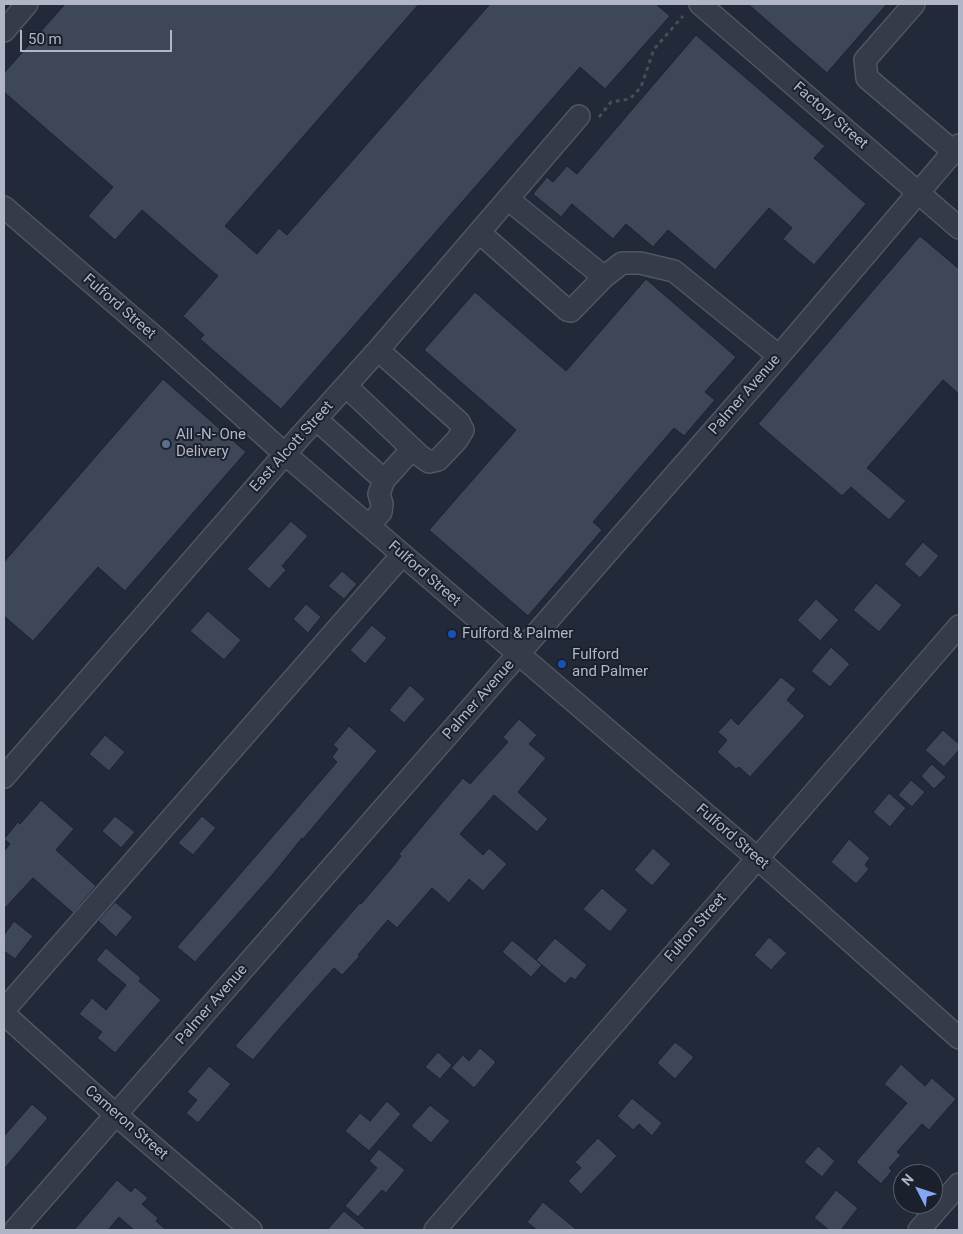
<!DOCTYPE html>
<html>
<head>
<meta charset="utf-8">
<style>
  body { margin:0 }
  #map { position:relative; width:963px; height:1234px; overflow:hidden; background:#222938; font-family:Roboto,sans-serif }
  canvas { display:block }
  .frame { position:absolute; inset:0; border:5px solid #b0b6c5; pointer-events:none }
  .north { position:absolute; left:893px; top:1164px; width:50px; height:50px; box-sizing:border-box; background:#1b202d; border:1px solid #575c6a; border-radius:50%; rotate:311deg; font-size:14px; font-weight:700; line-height:20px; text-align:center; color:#b0b6c5 }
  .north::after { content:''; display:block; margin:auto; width:18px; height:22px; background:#86a5f4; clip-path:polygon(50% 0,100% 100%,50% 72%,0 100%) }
  .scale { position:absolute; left:20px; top:30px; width:152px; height:22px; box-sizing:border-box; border:2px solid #b0b6c5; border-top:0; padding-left:6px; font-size:15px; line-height:18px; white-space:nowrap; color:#b0b6c5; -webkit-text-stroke:4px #1b202d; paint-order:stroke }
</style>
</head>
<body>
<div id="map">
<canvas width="963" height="1234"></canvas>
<div class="frame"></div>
<div class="north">N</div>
<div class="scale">50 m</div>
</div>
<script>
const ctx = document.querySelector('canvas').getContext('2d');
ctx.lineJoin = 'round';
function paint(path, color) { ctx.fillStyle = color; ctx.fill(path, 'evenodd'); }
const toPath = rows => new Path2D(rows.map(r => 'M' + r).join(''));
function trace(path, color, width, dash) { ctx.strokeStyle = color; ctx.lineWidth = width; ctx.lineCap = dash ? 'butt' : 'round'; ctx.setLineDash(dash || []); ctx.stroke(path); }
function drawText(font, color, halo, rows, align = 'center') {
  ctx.font = font + ' Roboto,sans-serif'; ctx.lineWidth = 4; ctx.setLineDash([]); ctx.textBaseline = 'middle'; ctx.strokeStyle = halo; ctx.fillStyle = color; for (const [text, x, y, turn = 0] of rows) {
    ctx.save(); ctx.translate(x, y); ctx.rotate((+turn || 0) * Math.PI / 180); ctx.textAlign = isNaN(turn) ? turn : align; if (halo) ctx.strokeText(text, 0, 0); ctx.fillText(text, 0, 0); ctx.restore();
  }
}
const building = toPath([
  [65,4,419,4,225,226,257,254,279,228,287,235,490,4,656,4,670,16,605,89,580,67,281,409,200,339,204,335,183,316,218,276,142,210,115,240,88,216,113,187,4,92,4,73,65,4],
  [748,4,887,4,827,73,748,4],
  [696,35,825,146,814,158,866,204,814,265,783,239,792,228,769,208,715,270,668,230,653,247,626,224,613,239,572,204,561,217,533,194,547,177,553,182,567,166,577,174,696,35],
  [920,236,959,269,959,394,943,380,867,468,906,501,889,520,851,487,842,496,758,424,920,236],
  [646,279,736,357,705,392,715,400,684,436,674,428,593,522,602,530,528,616,429,530,516,430,424,350,475,292,566,371,646,279],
  [163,379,246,452,125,591,98,567,33,641,4,616,4,562,163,379],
  [291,521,308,536,282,566,286,570,269,589,247,569,291,521],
  [923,542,939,556,920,578,904,564,923,542],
  [342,571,357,584,344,599,328,586,342,571],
  [876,583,902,605,879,632,853,610,876,583],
  [816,599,839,620,820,641,797,620,816,599],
  [306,604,321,617,308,633,293,619,306,604],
  [208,611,241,640,224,660,190,631,208,611],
  [372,625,387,638,365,664,350,650,372,625],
  [831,647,850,664,830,687,811,671,831,647],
  [781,677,796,689,787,700,805,716,750,777,739,767,736,769,717,752,727,740,718,732,731,718,738,725,781,677],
  [410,685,425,699,404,723,389,710,410,685],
  [519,719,537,735,529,744,546,758,518,792,548,819,537,832,494,795,460,834,483,855,489,848,507,864,483,891,469,879,449,903,432,888,397,928,388,920,358,955,360,956,342,975,334,968,279,1029,253,1060,235,1046,360,903,361,904,395,864,401,856,399,854,463,778,470,784,508,742,503,737,519,719],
  [349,726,377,751,303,839,302,838,273,874,195,962,177,947,337,762,332,757,338,749,333,745,349,726],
  [943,730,959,744,959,750,944,767,925,750,943,730],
  [105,735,125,752,109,771,89,754,105,735],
  [932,764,946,777,934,789,921,776,932,764],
  [911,780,925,792,912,807,898,795,911,780],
  [889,793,906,808,890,827,873,812,889,793],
  [41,800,74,829,56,850,96,886,73,913,33,878,4,909,4,851,10,844,4,839,18,822,20,824,41,800],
  [115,816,135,832,121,848,102,831,115,816],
  [202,816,216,828,193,855,178,843,202,816],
  [849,839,870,858,865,865,869,869,856,884,831,862,849,839],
  [653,848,671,864,652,886,634,870,653,848],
  [602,888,628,910,610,932,583,909,602,888],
  [115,902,133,917,116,937,98,921,115,902],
  [14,921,33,936,15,959,4,951,4,935,14,921],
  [769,937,787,953,771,970,754,955,769,937],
  [555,938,587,965,575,980,571,977,565,984,536,960,555,938],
  [512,940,542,965,531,977,502,952,512,940],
  [106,948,141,978,139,981,161,1000,115,1053,97,1038,102,1032,79,1014,92,998,106,1010,126,985,96,960,106,948],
  [675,1042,694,1057,675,1079,657,1063,675,1042],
  [480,1048,496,1062,474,1088,451,1068,463,1055,469,1061,480,1048],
  [438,1052,452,1065,440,1079,425,1067,438,1052],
  [901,1064,925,1086,932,1078,956,1099,929,1130,922,1124,897,1152,901,1155,889,1168,892,1171,881,1184,856,1162,907,1103,884,1084,901,1064],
  [209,1066,231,1084,198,1123,186,1113,197,1100,187,1092,209,1066],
  [632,1098,662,1123,652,1136,639,1124,633,1130,617,1116,632,1098],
  [387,1101,401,1114,369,1151,345,1131,360,1113,370,1121,387,1101],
  [32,1104,48,1118,4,1169,4,1136,32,1104],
  [430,1105,450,1121,431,1143,411,1126,430,1105],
  [598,1138,617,1156,581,1194,568,1181,581,1168,575,1162,598,1138],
  [818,1146,835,1161,822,1177,804,1162,818,1146],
  [379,1149,405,1170,386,1193,382,1190,358,1217,345,1206,377,1168,369,1161,379,1149],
  [117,1180,131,1192,135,1187,148,1198,142,1204,158,1218,156,1221,166,1230,134,1230,119,1217,108,1230,74,1230,117,1180],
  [836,1190,858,1208,841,1230,829,1230,814,1218,836,1190],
  [543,1202,577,1230,537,1230,527,1222,543,1202],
  [344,1211,367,1230,327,1230,344,1211]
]);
paint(building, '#3e4758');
trace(building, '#1d222f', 1);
const minor = toPath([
  [700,4,959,228],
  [914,4,865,60,867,78,954,152],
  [4,31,27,4],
  [509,200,604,277],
  [4,207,157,339,285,454,757,858,959,1038],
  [480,233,567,310,571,311,604,277,622,263,640,263,674,271,779,356],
  [346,386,419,455,429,462,438,460,457,440,463,430,459,422,378,350],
  [316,419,384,480],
  [369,526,381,512,382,504,379,494,384,480,412,449],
  [4,777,298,439,378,350,579,116],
  [4,1010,402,555],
  [4,1014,115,1114,251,1230],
  [15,1230,779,356,959,145],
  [435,1230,959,626],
  [919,1230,959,1184]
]);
trace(minor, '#505663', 24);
trace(toPath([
  [599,117,611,102,630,99,641,87,654,49,683,16]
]), '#415257', 3, [4, 4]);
trace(minor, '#353b49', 21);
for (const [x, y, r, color] of [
  [166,444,5,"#5c6f8a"],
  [452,634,5,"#1a4fb4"],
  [562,664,5,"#1a4fb4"]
]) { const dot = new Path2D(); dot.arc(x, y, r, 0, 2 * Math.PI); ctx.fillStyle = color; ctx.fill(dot); trace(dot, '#1b202d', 2); }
drawText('15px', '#b0b6c5', '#1b202d', [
  ["Factory Street",830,116,41],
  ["Fulford Street",119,307,41],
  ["Palmer Avenue",745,395,-49],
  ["East Alcott Street",292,447,-48],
  ["Fulford Street",424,574,41],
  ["Palmer Avenue",479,700,-49],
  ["Fulford Street",732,837,41],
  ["Fulton Street",696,928,-49],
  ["Palmer Avenue",212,1005,-49],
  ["Cameron Street",126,1123,41]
]);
drawText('15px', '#b0b6c5', '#1b202d', [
  ["All -N- One",176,435],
  ["Delivery",176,452],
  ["Fulford & Palmer",462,634],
  ["Fulford",572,655],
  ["and Palmer",572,672]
], 'left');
</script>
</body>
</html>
